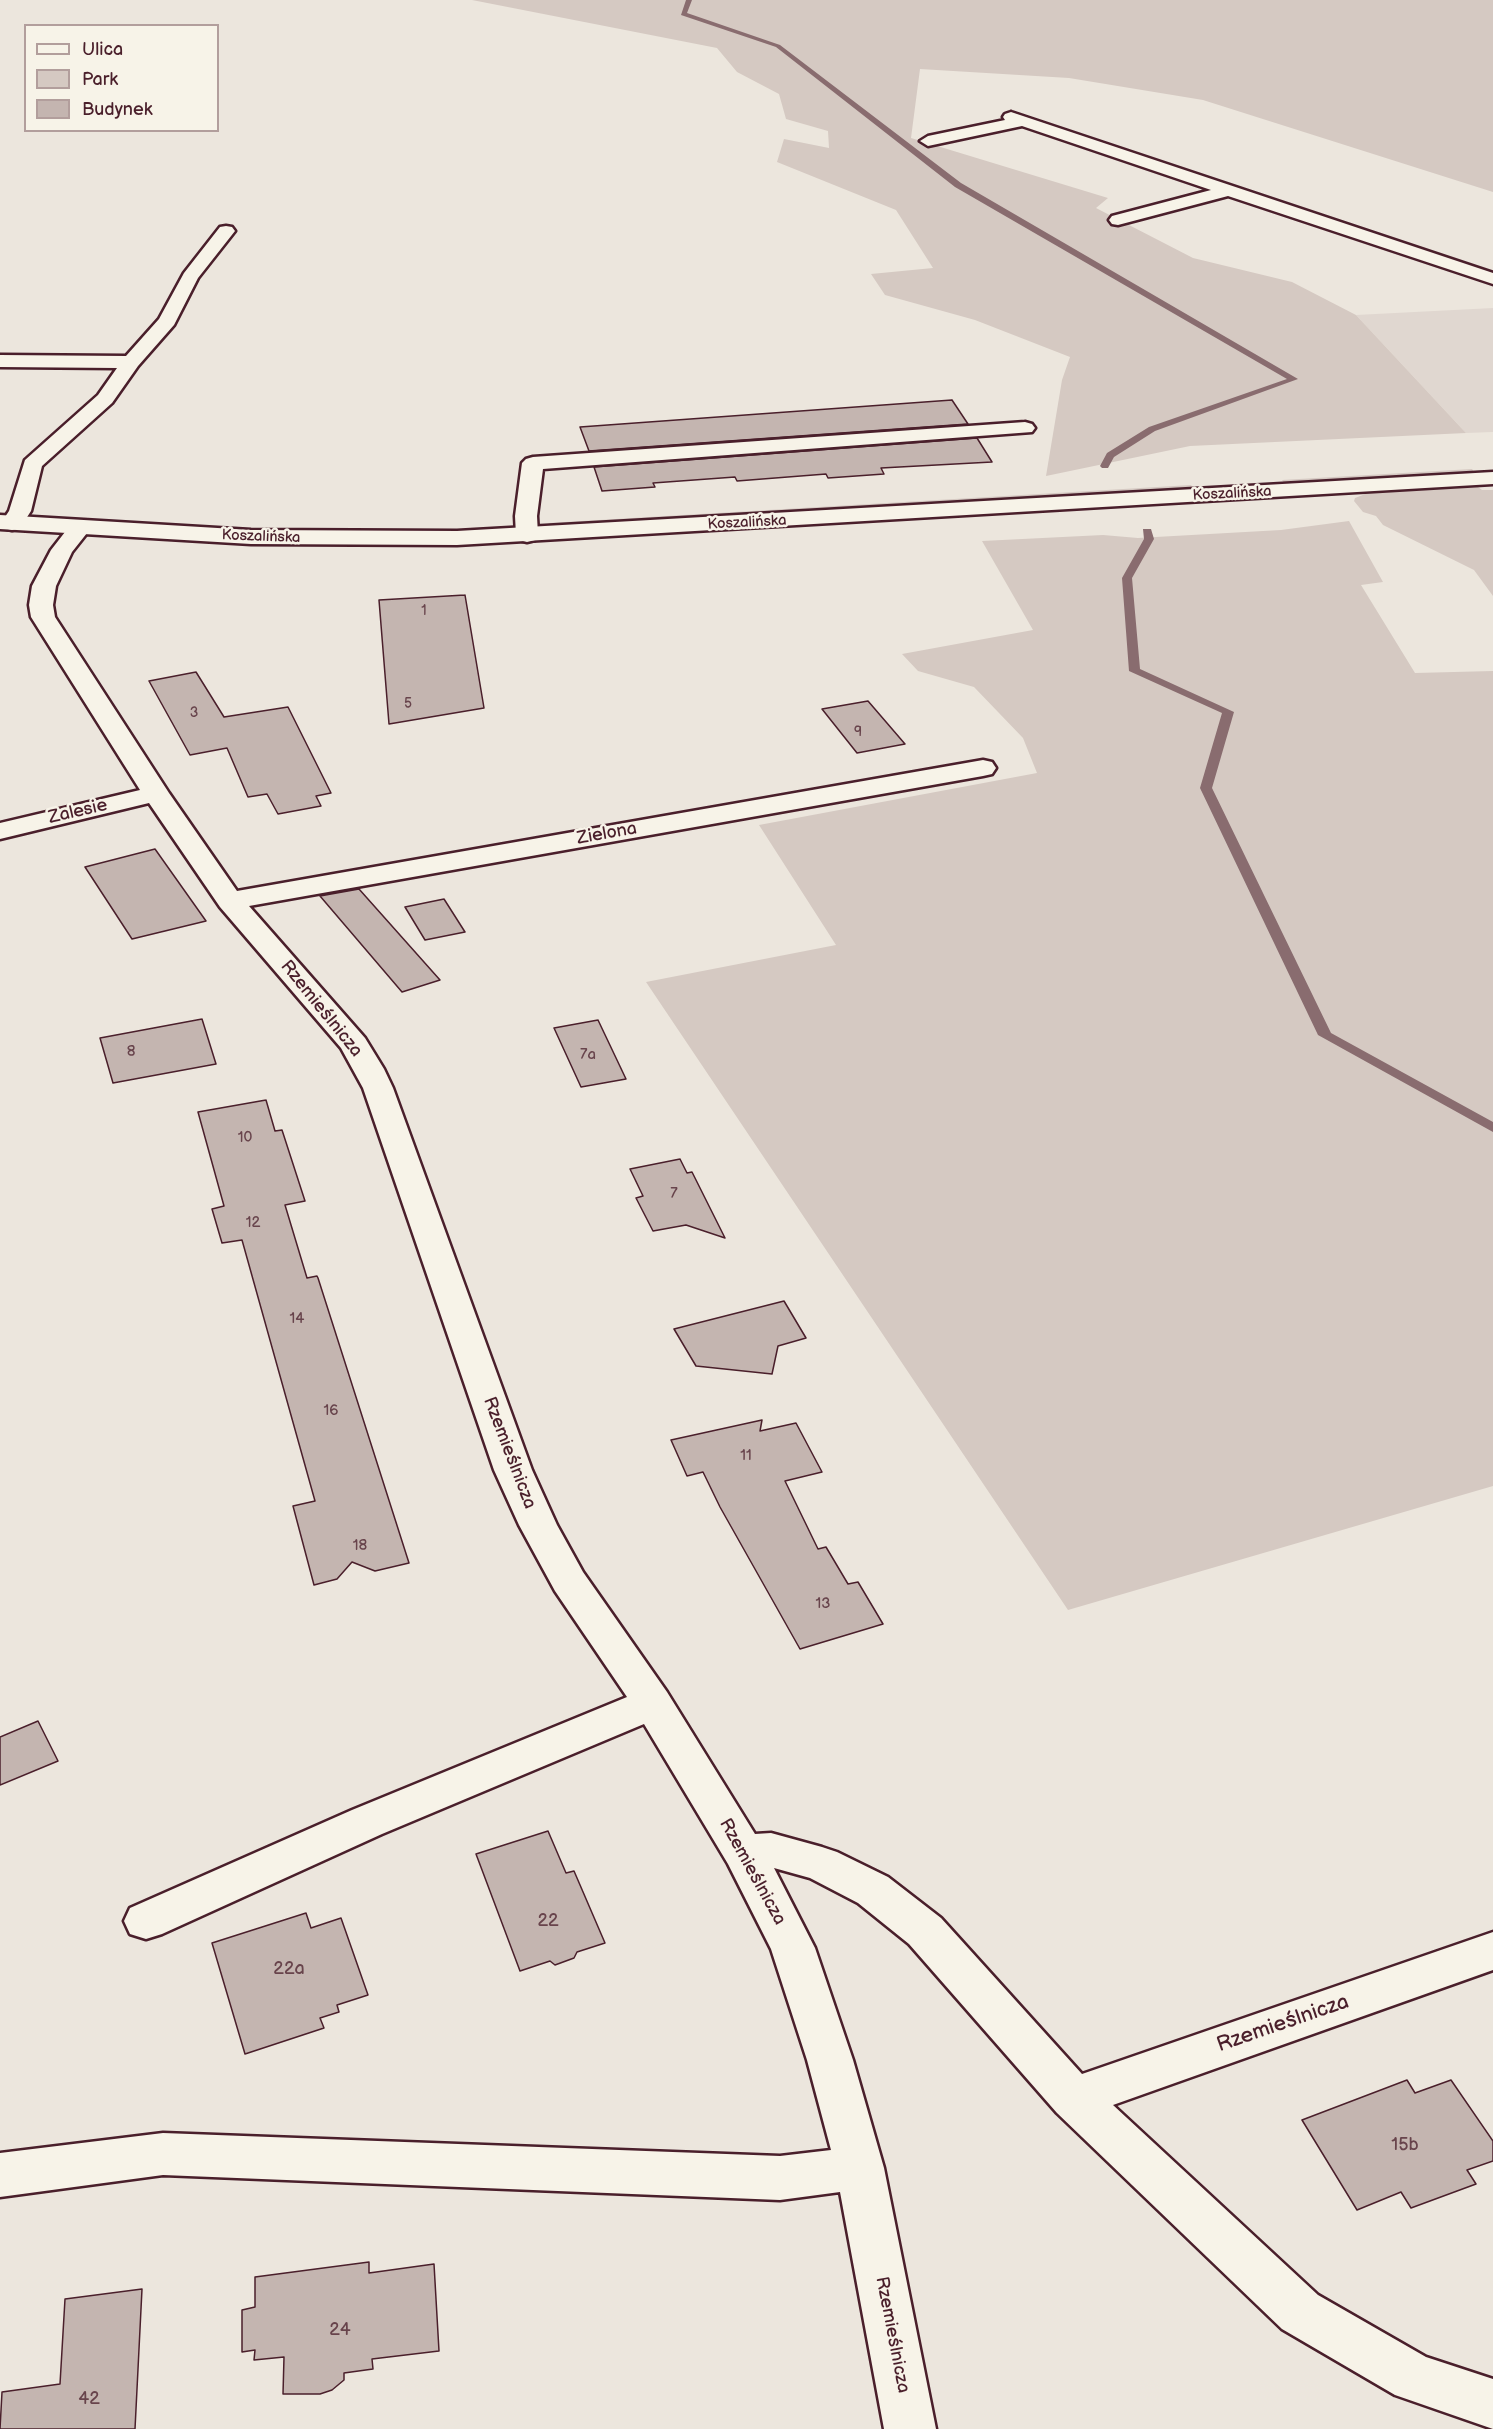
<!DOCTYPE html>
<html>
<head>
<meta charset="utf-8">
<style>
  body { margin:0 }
  #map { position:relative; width:1493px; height:2429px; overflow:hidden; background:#ece6dd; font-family:"Balsamiq Sans",sans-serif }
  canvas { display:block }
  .legend { position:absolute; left:24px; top:24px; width:195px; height:108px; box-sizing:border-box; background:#f7f3e8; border:2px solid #b29e9c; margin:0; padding:8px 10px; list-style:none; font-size:18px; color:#4a1f2b }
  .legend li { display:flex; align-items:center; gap:12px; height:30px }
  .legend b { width:30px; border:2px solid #b29e9c }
</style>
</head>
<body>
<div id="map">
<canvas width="1493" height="2429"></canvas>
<ul class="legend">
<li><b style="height:8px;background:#f7f3e8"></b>Ulica</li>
<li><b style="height:16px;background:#d5c9c2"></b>Park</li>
<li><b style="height:16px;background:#c4b5b0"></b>Budynek</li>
</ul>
</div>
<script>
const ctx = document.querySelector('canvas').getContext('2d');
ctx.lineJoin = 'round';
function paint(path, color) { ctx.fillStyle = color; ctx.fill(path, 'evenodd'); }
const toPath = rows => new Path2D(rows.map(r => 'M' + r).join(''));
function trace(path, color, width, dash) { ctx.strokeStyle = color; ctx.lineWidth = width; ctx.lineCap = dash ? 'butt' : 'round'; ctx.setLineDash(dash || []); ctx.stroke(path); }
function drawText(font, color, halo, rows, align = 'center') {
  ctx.font = font + ' "Balsamiq Sans",sans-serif'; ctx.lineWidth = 5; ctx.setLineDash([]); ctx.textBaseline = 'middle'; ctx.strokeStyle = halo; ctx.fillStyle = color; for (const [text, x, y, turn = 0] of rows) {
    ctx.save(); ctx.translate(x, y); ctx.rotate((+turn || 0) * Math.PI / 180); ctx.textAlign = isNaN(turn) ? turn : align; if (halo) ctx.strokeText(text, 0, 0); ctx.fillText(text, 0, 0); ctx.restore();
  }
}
paint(toPath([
  [1493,308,1493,432,1466,433,1356,315]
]), '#e0d7d0');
paint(toPath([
  [472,0,1493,0,1493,192,1203,100,1069,78,920,69,911,138,1108,198,1096,208,1193,258,1292,282,1356,315,1466,433,1190,446,1046,476,1062,380,1070,357,975,320,885,295,871,274,933,268,896,210,777,162,784,139,829,148,828,131,786,119,779,94,737,72,717,48],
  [1472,469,1475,473,1284,483,1282,480],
  [1191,485,1194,489,556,526,548,523],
  [1478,487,1482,490,1493,490,1493,596,1474,570,1383,525,1376,516,1363,512,1354,501,1355,498,1368,493],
  [1349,521,1383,582,1361,585,1415,673,1493,671,1493,1486,1068,1610,646,982,836,945,759,825,1037,773,1023,738,974,687,918,671,902,654,1033,630,982,541,1103,535,1138,538,1281,530]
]), '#d5c9c2');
paint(toPath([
  [686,0,692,0,687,13,780,45,961,183,1298,379,1155,431,1114,457,1108,468,1102,468,1100,466,1107,453,1149,427,1287,379,955,187,776,47,681,15,686,0],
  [1143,529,1151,529,1154,539,1132,578,1140,669,1234,712,1212,788,1331,1033,1493,1122,1493,1132,1318,1035,1200,788,1222,713,1129,671,1122,578,1144,539,1143,529]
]), '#896c6f');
const building = toPath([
  [952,400,968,424,589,451,580,427,952,400],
  [977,438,992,462,881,468,884,474,828,478,826,474,737,481,735,477,653,483,655,487,602,491,594,467,977,438],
  [465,595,484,708,389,724,379,600,465,595],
  [196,672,224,717,288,707,331,793,316,796,321,806,278,814,267,794,248,797,227,748,190,755,149,681,196,672],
  [868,701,905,744,857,753,822,709,868,701],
  [155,849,206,921,132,939,85,867,155,849],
  [359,889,440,980,402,992,320,896,359,889],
  [444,899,465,932,425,940,405,907,444,899],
  [202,1019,216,1064,113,1083,100,1038,202,1019],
  [598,1020,626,1079,581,1087,554,1028,598,1020],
  [266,1100,275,1131,282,1130,305,1201,285,1205,307,1278,317,1276,318,1278,409,1563,375,1571,352,1562,337,1579,314,1585,293,1506,315,1501,242,1240,222,1243,212,1209,224,1206,198,1112,266,1100],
  [680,1159,687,1173,692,1172,725,1238,686,1225,653,1231,636,1198,643,1196,630,1169,680,1159],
  [784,1301,806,1338,778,1346,772,1374,696,1366,674,1329,784,1301],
  [762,1420,760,1431,796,1423,822,1472,785,1481,818,1549,826,1547,848,1584,858,1582,883,1624,800,1649,720,1507,703,1472,687,1476,671,1440,762,1420],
  [38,1721,58,1761,0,1785,0,1737,38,1721],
  [548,1831,566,1873,574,1871,605,1943,577,1952,574,1958,555,1965,550,1961,520,1971,476,1854,548,1831],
  [306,1913,311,1928,341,1918,368,1995,337,2005,339,2012,320,2018,324,2028,245,2054,212,1943,306,1913],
  [1407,2080,1415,2093,1451,2080,1493,2141,1493,2161,1467,2170,1476,2184,1411,2208,1401,2192,1357,2210,1302,2120,1407,2080],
  [369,2262,369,2273,434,2264,439,2351,372,2359,373,2369,344,2373,344,2380,332,2390,320,2394,283,2394,284,2357,254,2360,255,2350,242,2352,242,2310,255,2307,255,2277,369,2262],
  [142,2289,135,2429,0,2429,2,2392,60,2384,65,2299,142,2289]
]);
paint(building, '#c4b5b0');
trace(building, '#4a1f2b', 1.5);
const minor = toPath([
  [1011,112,1493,273,1493,284,1228,196,1118,225,1112,224,1109,220,1112,216,1211,190,1022,126,928,146,920,141,928,136,1005,120,1003,117,1005,114,1011,112],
  [226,226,232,227,235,231,198,278,174,325,138,366,112,403,42,466,31,511,20,528,12,530,4,528,1,523,9,511,25,460,98,395,117,368,0,367,0,355,126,356,159,319,184,273,220,227,226,226],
  [1025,422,1032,424,1035,428,1032,432,543,469,537,516,538,535,535,540,527,542,519,540,516,535,515,516,522,463,526,459,533,457,1025,422],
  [80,521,88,523,91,528,72,552,56,586,53,605,55,617,169,793,237,891,983,760,992,762,996,768,992,774,983,776,249,906,365,1038,384,1069,393,1088,532,1470,557,1525,583,1572,667,1692,755,1834,771,1833,822,1847,837,1852,888,1877,941,1918,1082,2074,1493,1932,1493,1970,1113,2105,1318,2295,1426,2357,1493,2379,1493,2429,1395,2395,1282,2329,1057,2113,909,1944,858,1903,810,1878,774,1868,815,1948,853,2060,884,2168,936,2429,884,2429,840,2192,780,2200,163,2175,0,2197,0,2153,163,2133,780,2156,831,2150,807,2060,771,1949,728,1864,644,1724,382,1834,162,1934,146,1939,130,1934,124,1921,130,1908,352,1810,627,1697,555,1591,519,1525,494,1470,363,1088,341,1048,220,907,149,803,0,839,0,823,140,790,31,617,29,605,32,586,51,550,72,523,80,521]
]);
const major = toPath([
  [1493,472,1493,484,457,545,251,544,0,529,0,515,251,530,457,531,1493,472]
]);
trace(minor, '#4a1f2b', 5);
trace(major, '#4a1f2b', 5);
paint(minor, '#f7f3e8');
paint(major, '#f7f3e8');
drawText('14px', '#68444c', null, [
  ["1",424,611],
  ["5",408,704],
  ["3",194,713],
  ["9",858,732]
]);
drawText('15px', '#4a1f2b', '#f7f3e8', [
  ["Koszalińska",1232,494,-3],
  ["Koszalińska",747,523,-3],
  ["Koszalińska",261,537,2]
]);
drawText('15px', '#68444c', null, [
  ["8",131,1052],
  ["7a",588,1055],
  ["10",245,1138],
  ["7",674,1194],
  ["12",253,1223],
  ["14",297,1319],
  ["16",331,1411],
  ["11",746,1456],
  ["18",360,1546],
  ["13",823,1604]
]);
drawText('18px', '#4a1f2b', '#f7f3e8', [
  ["Zalesie",78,812,-13],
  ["Zielona",607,834,-10],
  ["Rzemieślnicza",321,1009,51],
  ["Rzemieślnicza",509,1453,69],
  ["Rzemieślnicza",752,1872,61],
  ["Rzemieślnicza",892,2335,79]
]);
drawText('18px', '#68444c', null, [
  ["22",548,1921],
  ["22a",289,1969],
  ["15b",1405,2145],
  ["24",340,2330],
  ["42",89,2399]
]);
drawText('21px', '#4a1f2b', '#f7f3e8', [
  ["Rzemieślnicza",1283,2024,-19]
]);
</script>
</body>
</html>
